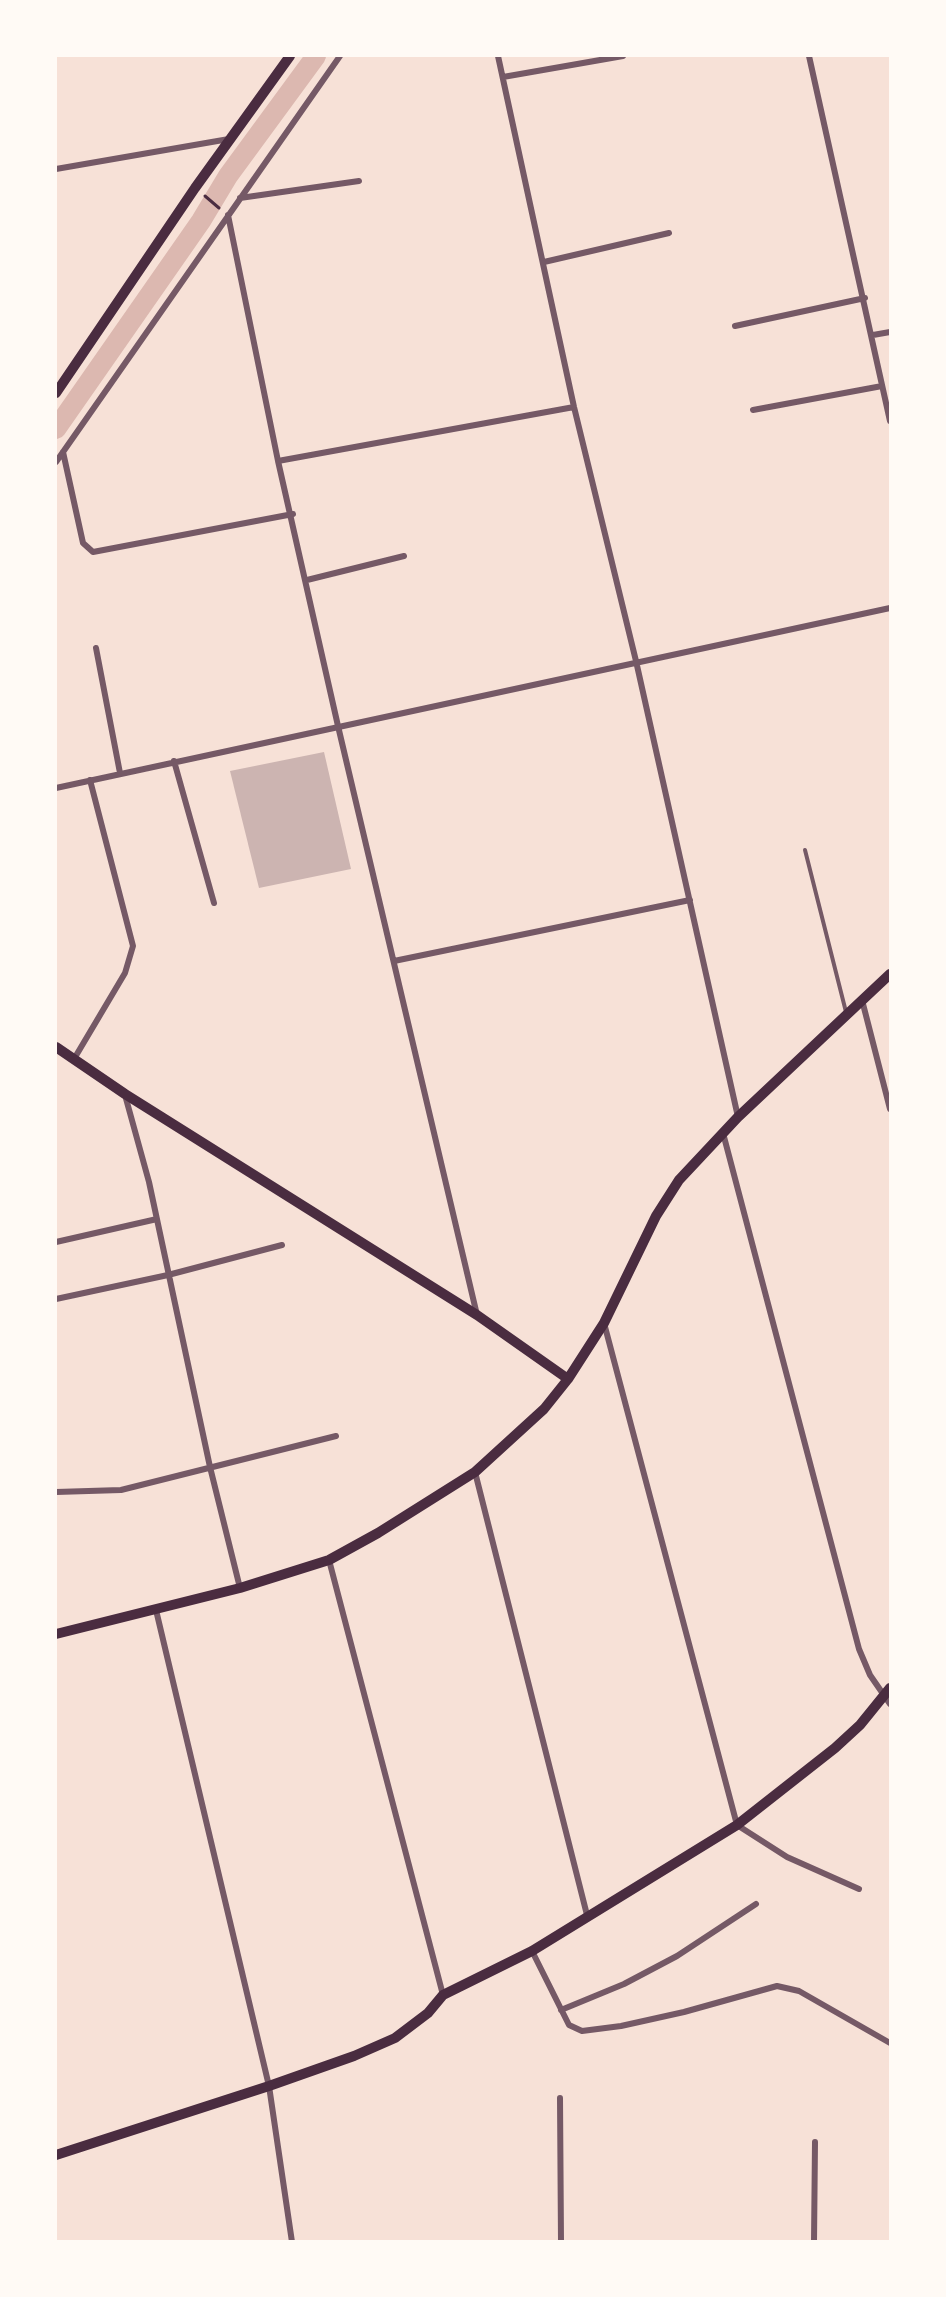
<!DOCTYPE html>
<html>
<head>
<meta charset="utf-8">
<style>
  body { margin:0 }
  #map { position:relative; width:946px; height:2297px; overflow:hidden; background:#f7e1d7; font-family:"PT Serif",serif }
  canvas { display:block }
  .frame { position:absolute; inset:0; border:57px solid #fffaf5; pointer-events:none }
</style>
</head>
<body>
<div id="map">
<canvas width="946" height="2297"></canvas>
<div class="frame"></div>
</div>
<script>
const ctx = document.querySelector('canvas').getContext('2d');
ctx.lineJoin = 'round';
const toPath = rows => new Path2D(rows.map(r => 'M' + r).join(''));
function trace(path, color, width, dash) { ctx.strokeStyle = color; ctx.lineWidth = width; ctx.lineCap = dash ? 'butt' : 'round'; ctx.setLineDash(dash || []); ctx.stroke(path); }
function paint(path, color) { ctx.fillStyle = color; ctx.fill(path, 'evenodd'); }
trace(toPath([
  [56,429,201,221,228,176,316,56]
]), '#dcb8b0', 20);
paint(toPath([
  [324,752,351,869,259,888,230,771]
]), '#ccb4b1');
trace(toPath([
  [205,196,219,208]
]), '#4a2c40', 3);
trace(toPath([
  [805,850,846,1012]
]), '#755966', 4);
trace(toPath([
  [498,56,574,407,636,661,738,1117],
  [809,56,890,421],
  [503,77,623,56],
  [56,169,229,139],
  [240,198,359,181],
  [228,215,278,461,338,726,477,1315],
  [544,262,669,233],
  [735,326,865,298],
  [873,335,890,332],
  [753,410,882,386],
  [63,452,83,543,93,552,293,514],
  [278,461,574,407],
  [56,462,340,56],
  [307,580,404,556],
  [96,648,120,773],
  [174,761,214,903],
  [56,788,890,608],
  [394,961,690,900],
  [862,1000,890,1109],
  [74,1059,125,973,133,946,90,780],
  [125,1095,149,1182,210,1467,240,1588],
  [723,1133,859,1649,870,1675,890,1704],
  [56,1242,157,1219],
  [56,1299,168,1275,282,1245],
  [604,1323,737,1825,787,1857,859,1889],
  [475,1472,587,1915],
  [56,1492,121,1490,336,1436],
  [329,1560,443,1995],
  [156,1610,269,2086,292,2242],
  [532,1951,569,2025,582,2031,621,2026,684,2012,777,1986,799,1991,890,2043],
  [561,2010,624,1984,677,1956,756,1904],
  [560,2098,561,2242],
  [814,2242,815,2142]
]), '#755966', 6);
trace(toPath([
  [56,393,195,188,290,56],
  [56,1047,125,1094,477,1315,568,1379],
  [56,1634,240,1588,329,1560,378,1533,475,1472,544,1409,568,1379,604,1323,656,1216,679,1180,738,1117,890,974],
  [56,2155,269,2086,354,2056,395,2038,428,2013,443,1995,532,1951,737,1825,835,1748,860,1725,890,1688]
]), '#4a2c40', 10);
</script>
</body>
</html>
